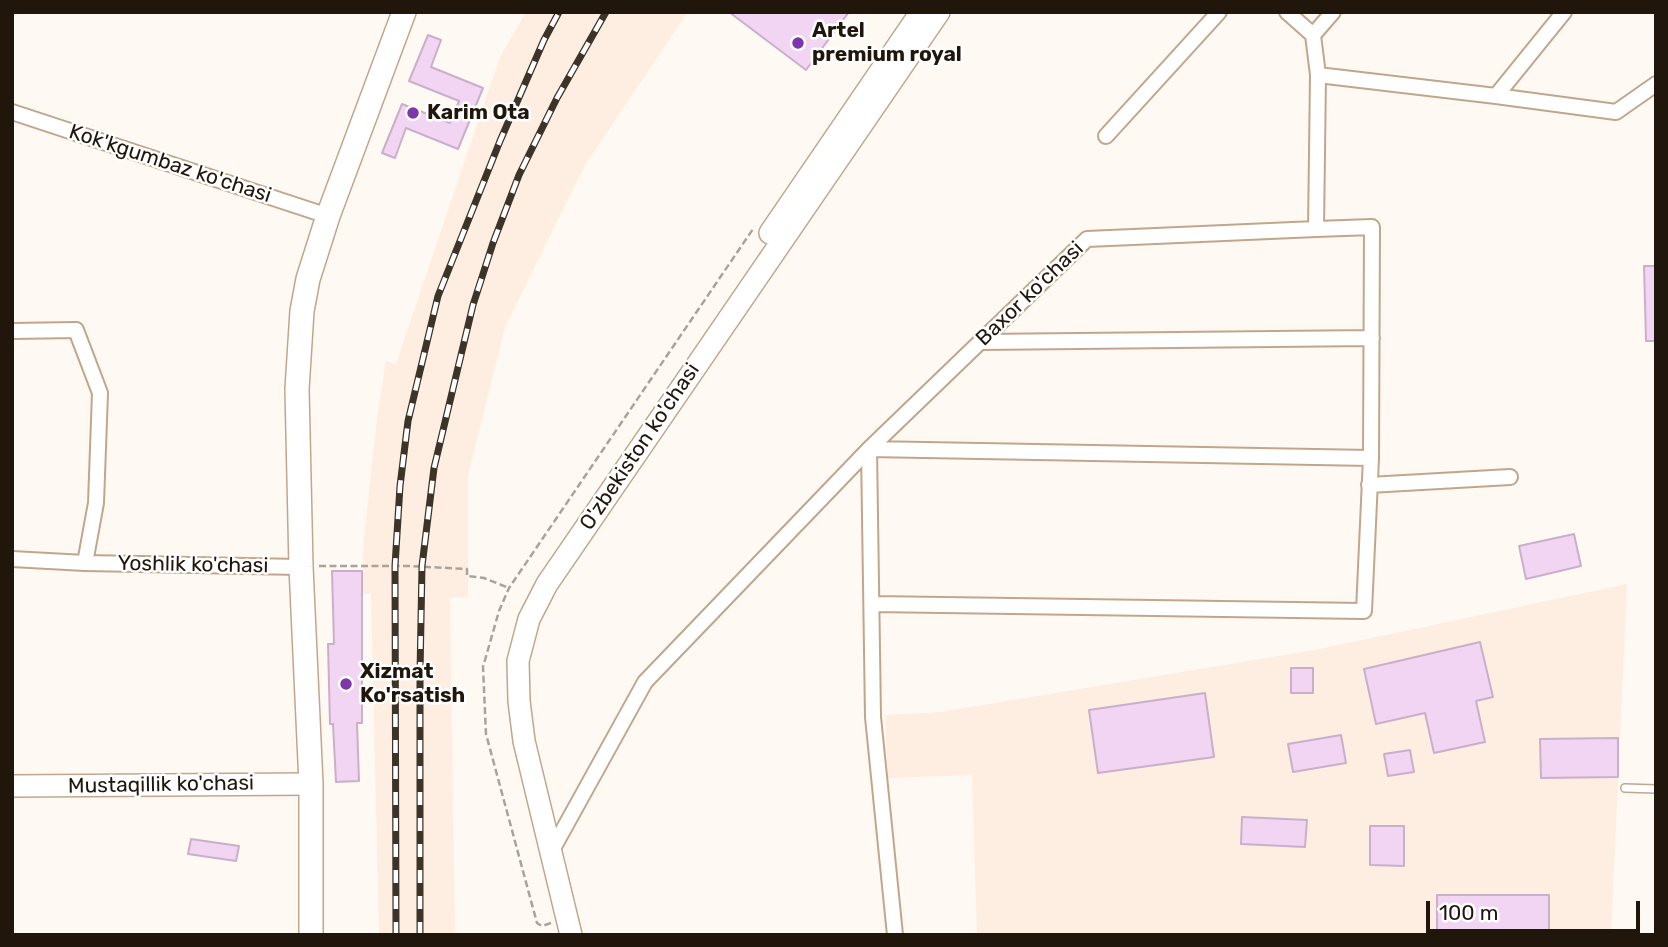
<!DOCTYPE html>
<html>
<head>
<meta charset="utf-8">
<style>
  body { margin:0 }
  #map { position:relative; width:1668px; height:947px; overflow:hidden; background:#fff9f3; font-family:Rubik,sans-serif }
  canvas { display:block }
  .frame { position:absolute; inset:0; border:14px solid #20160c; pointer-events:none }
  .scale { position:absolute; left:1426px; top:901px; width:214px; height:32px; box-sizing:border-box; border:4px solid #20160c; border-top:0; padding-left:9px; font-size:21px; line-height:24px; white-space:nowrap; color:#20160c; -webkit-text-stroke:5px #fff; paint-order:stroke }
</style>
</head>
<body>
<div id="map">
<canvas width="1668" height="947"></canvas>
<div class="frame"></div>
<div class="scale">100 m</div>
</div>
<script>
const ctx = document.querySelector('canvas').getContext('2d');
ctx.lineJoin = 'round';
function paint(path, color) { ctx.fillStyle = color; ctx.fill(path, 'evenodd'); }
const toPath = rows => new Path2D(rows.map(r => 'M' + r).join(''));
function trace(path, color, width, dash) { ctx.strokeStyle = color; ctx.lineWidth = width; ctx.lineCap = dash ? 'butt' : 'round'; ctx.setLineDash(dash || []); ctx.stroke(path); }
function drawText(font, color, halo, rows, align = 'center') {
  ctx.font = font + ' Rubik,sans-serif'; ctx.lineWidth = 5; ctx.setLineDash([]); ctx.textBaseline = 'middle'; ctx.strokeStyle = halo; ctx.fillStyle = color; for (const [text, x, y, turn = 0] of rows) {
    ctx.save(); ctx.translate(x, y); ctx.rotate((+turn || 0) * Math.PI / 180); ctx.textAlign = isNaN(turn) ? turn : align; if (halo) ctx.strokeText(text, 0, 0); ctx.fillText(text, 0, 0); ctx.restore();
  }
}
paint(toPath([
  [526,12,688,12,585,165,505,327,468,475,468,597,450,598,455,935,379,935,371,594,362,594,364,540,377,418,386,361,396,364,500,57],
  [1627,584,1611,935,977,935,972,775,888,778,885,715,941,712,1315,650]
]), '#fdeee1');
const building = toPath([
  [729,12,849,12,806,70,729,12],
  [428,35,441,40,431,67,483,88,458,149,406,128,395,158,382,153,402,104,450,123,459,101,409,81,428,35],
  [1644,266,1656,266,1656,341,1646,341,1644,266],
  [1574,534,1581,566,1526,579,1519,546,1574,534],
  [332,571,362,571,362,723,357,723,359,781,336,782,333,724,330,724,328,644,334,644,332,571],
  [1480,642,1493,697,1476,701,1485,742,1434,753,1425,713,1376,724,1364,669,1480,642],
  [1291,668,1313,668,1313,693,1291,693,1291,668],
  [1205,693,1214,757,1098,773,1089,710,1205,693],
  [1341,735,1346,763,1293,772,1288,744,1341,735],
  [1618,738,1618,777,1541,778,1540,739,1618,738],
  [1410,750,1414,772,1388,776,1384,754,1410,750],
  [1242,817,1307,820,1305,847,1241,844,1242,817],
  [1370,826,1404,826,1404,866,1370,865,1370,826],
  [191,839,239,846,236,861,188,854,191,839],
  [1437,895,1549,895,1549,935,1437,935,1437,895]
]);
paint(building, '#f1d5f2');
trace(building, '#caafca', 2);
const service = toPath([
  [1625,788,1656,789]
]);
const minor = toPath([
  [1287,12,1313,35],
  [1313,35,1318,75,1496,96,1564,12],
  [1313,35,1333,12],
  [1318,75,1316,229,1372,227,1371,458],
  [1496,96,1616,112,1656,84],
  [12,112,328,216],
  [1106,136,1219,12],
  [12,331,76,330,100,393,96,503,85,563,12,559],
  [980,342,1372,338],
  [1369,485,1510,477],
  [85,563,301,567],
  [551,852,645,682,869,449,1371,458,1364,611,872,604],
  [895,935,873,717,869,449,1087,239,1316,229]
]);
const secondary = toPath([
  [770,233,921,12],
  [12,786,311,784],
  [571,935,524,741,519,701,518,661,529,619,547,584,939,12]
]);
const primary = toPath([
  [311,935,311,784,301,567,297,389,302,311,308,279,328,216,404,12]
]);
trace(service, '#c2a68c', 10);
trace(minor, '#c2a68c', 18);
trace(secondary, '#c2a68c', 24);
trace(primary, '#c2a68c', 26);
trace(toPath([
  [319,566,409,566,467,569,467,576,484,578,509,588],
  [551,923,542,926,537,923,486,734,483,667,499,611,509,588,753,229]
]), '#aba39b', 2.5, [7, 3.5]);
trace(service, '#fff', 7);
trace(minor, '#fff', 14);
trace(secondary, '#fff', 21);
trace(primary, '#fff', 23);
const rail = toPath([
  [396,935,395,566,400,486,408,421,438,296,500,141,544,40,559,12],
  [420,935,420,673,422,566,434,468,473,305,493,243,519,175,557,98,606,12]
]);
trace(rail, '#3c3329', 7);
trace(rail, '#fff', 4.5, [13]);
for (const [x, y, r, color] of [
  [798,43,7,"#7b37ab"],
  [413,113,7,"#7b37ab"],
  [346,684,7,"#7b37ab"]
]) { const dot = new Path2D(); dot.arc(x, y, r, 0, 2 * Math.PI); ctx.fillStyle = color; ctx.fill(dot); trace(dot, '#fff', 2.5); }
drawText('bold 21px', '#20160c', '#fff', [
  ["Artel",812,31],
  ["premium royal",812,55],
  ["Karim Ota",427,113],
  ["Xizmat",360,672],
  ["Ko'rsatish",360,696]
], 'left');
drawText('21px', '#20160c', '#fff', [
  ["Kok'kgumbaz ko'chasi",170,164,18],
  ["Baxor ko'chasi",1030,294,-44],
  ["O'zbekiston ko'chasi",640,447,-56],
  ["Yoshlik ko'chasi",193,565,1],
  ["Mustaqillik ko'chasi",161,785,-1]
]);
</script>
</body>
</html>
